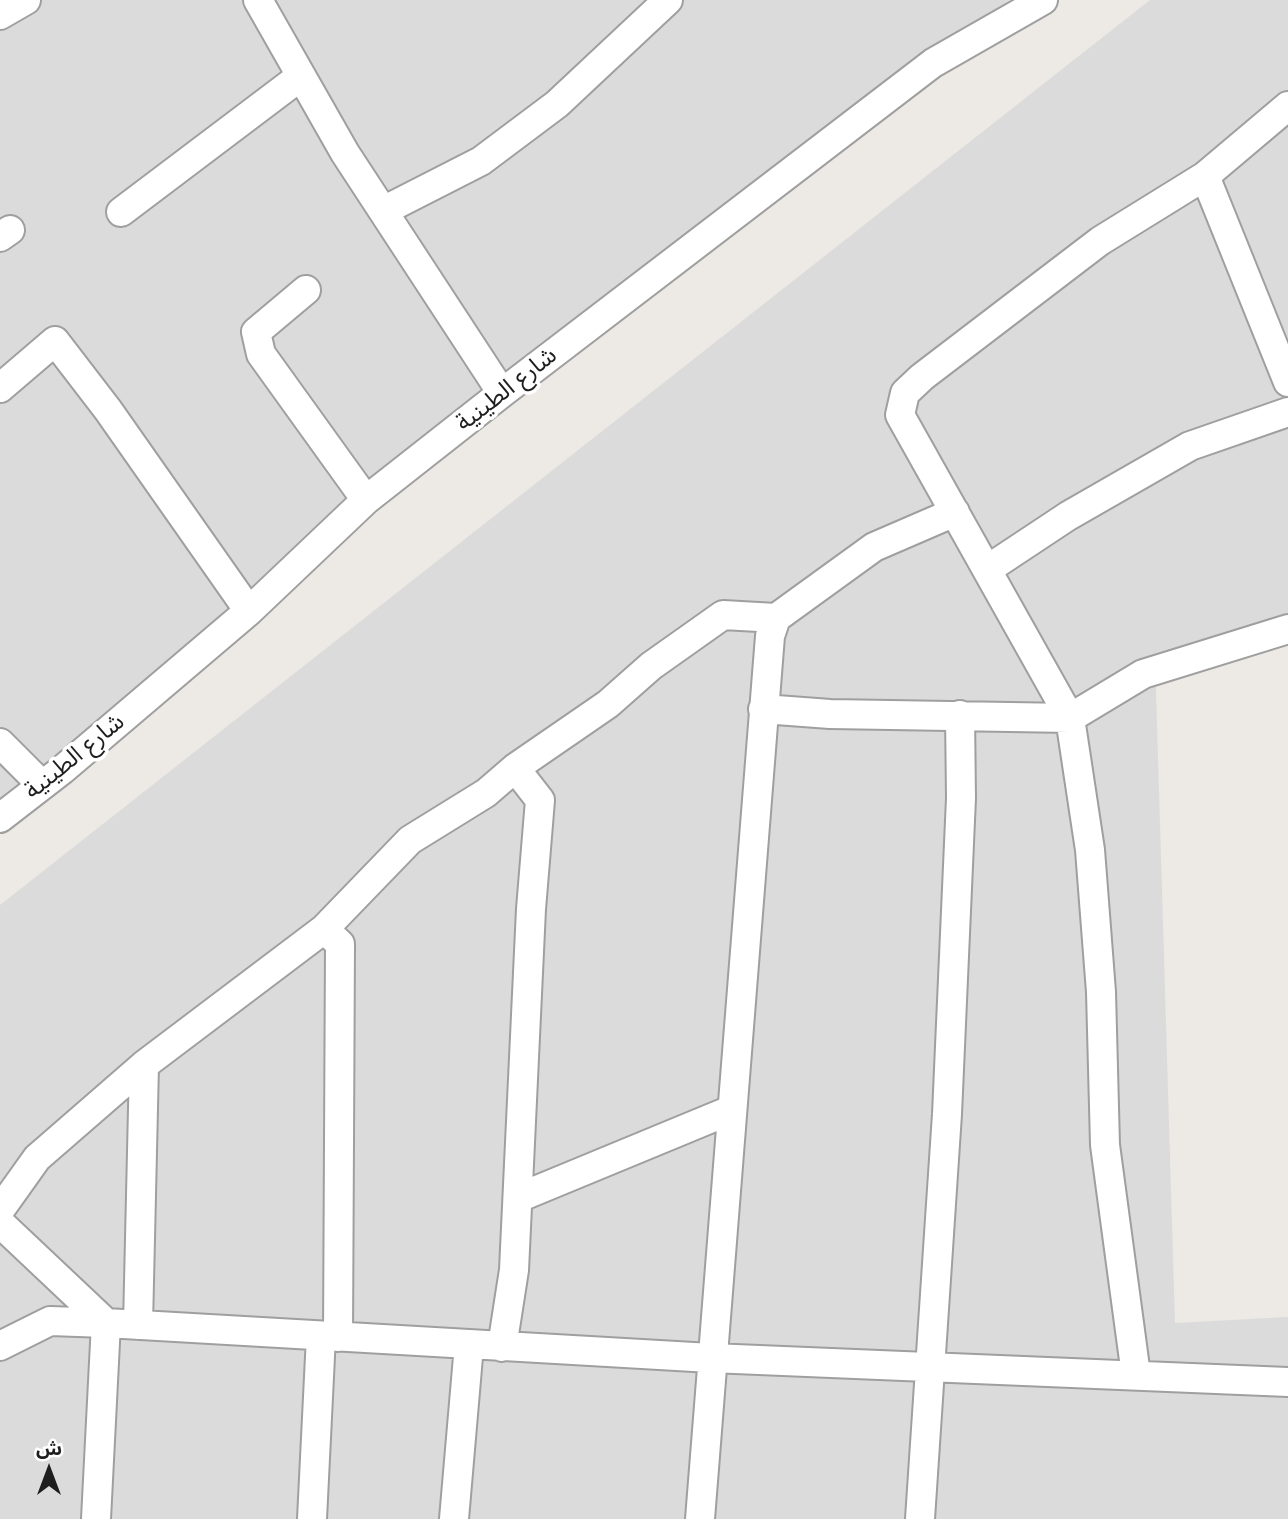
<!DOCTYPE html>
<html>
<head>
<meta charset="utf-8">
<style>
  body { margin:0 }
  #map { position:relative; width:1288px; height:1519px; overflow:hidden; background:#edeae5; font-family:"DM Sans","Noto Sans Arabic",sans-serif }
  canvas { display:block }
  .north { position:absolute; left:14px; top:1435px; width:70px; height:70px; -webkit-text-stroke:5px #fff; paint-order:stroke; rotate:0deg; font-size:19px; font-weight:700; line-height:28px; text-align:center; color:#1e1e1e }
  .north::after { content:''; display:block; margin:auto; width:24px; height:32px; background:#1e1e1e; clip-path:polygon(50% 0,100% 100%,50% 72%,0 100%) }
</style>
</head>
<body>
<div id="map">
<canvas width="1288" height="1519"></canvas>
<div class="north">ش</div>
</div>
<script>
const ctx = document.querySelector('canvas').getContext('2d');
ctx.lineJoin = 'round';
function paint(path, color) { ctx.fillStyle = color; ctx.fill(path, 'evenodd'); }
const toPath = rows => new Path2D(rows.map(r => 'M' + r).join(''));
function trace(path, color, width, dash) { ctx.strokeStyle = color; ctx.lineWidth = width; ctx.lineCap = dash ? 'butt' : 'round'; ctx.setLineDash(dash || []); ctx.stroke(path); }
function drawText(font, color, halo, rows, align = 'center') {
  ctx.font = font + ' "DM Sans","Noto Sans Arabic",sans-serif'; ctx.lineWidth = 7; ctx.setLineDash([]); ctx.textBaseline = 'middle'; ctx.strokeStyle = halo; ctx.fillStyle = color; for (const [text, x, y, turn = 0] of rows) {
    ctx.save(); ctx.translate(x, y); ctx.rotate((+turn || 0) * Math.PI / 180); ctx.textAlign = isNaN(turn) ? turn : align; if (halo) ctx.strokeText(text, 0, 0); ctx.fillText(text, 0, 0); ctx.restore();
  }
}
paint(toPath([
  [0,0,1009,0,0,815],
  [1150,0,1288,0,1288,616,1155,658,1175,1323,1288,1317,1288,1519,0,1519,0,905]
]), '#dbdbdb');
const minor = toPath([
  [258,0,345,153,502,393],
  [0,15,26,0],
  [1205,176,1288,382],
  [383,211,481,161,557,104,668,0],
  [121,212,301,76],
  [0,237,10,230],
  [306,290,256,332,261,354,366,500],
  [0,388,55,341,108,410,249,611],
  [988,569,1068,516,1190,446,1288,412],
  [763,709,830,714,1070,718,1143,674,1288,629],
  [0,743,42,785],
  [0,818,62,770,249,611,366,500,502,393,933,63,1043,0],
  [324,929,340,944,338,1337],
  [518,1198,731,1110],
  [0,1210,37,1158,144,1065,324,929,410,840,486,793,515,768,608,704,651,666,723,615,776,618],
  [0,1223,106,1323,96,1519],
  [138,1325,144,1065],
  [0,1346,50,1321,106,1323,711,1358,1288,1382],
  [502,1347,514,1270,531,909,540,800,515,768],
  [1136,1375,1105,1145,1101,992,1090,850,1070,718,900,415,905,393,922,377,1100,241,1205,176,1288,106],
  [312,1519,321,1336],
  [454,1519,469,1345],
  [700,1519,770,636,776,618,874,547,955,512],
  [920,1519,947,1114,961,798,960,715]
]);
trace(minor, '#9f9f9f', 32);
trace(minor, '#fff', 28);
drawText('24px', '#1e1e1e', '#fff', [
  ["شارع الطينية",507,390,-38],
  ["شارع الطينية",75,757,-39]
]);
</script>
</body>
</html>
